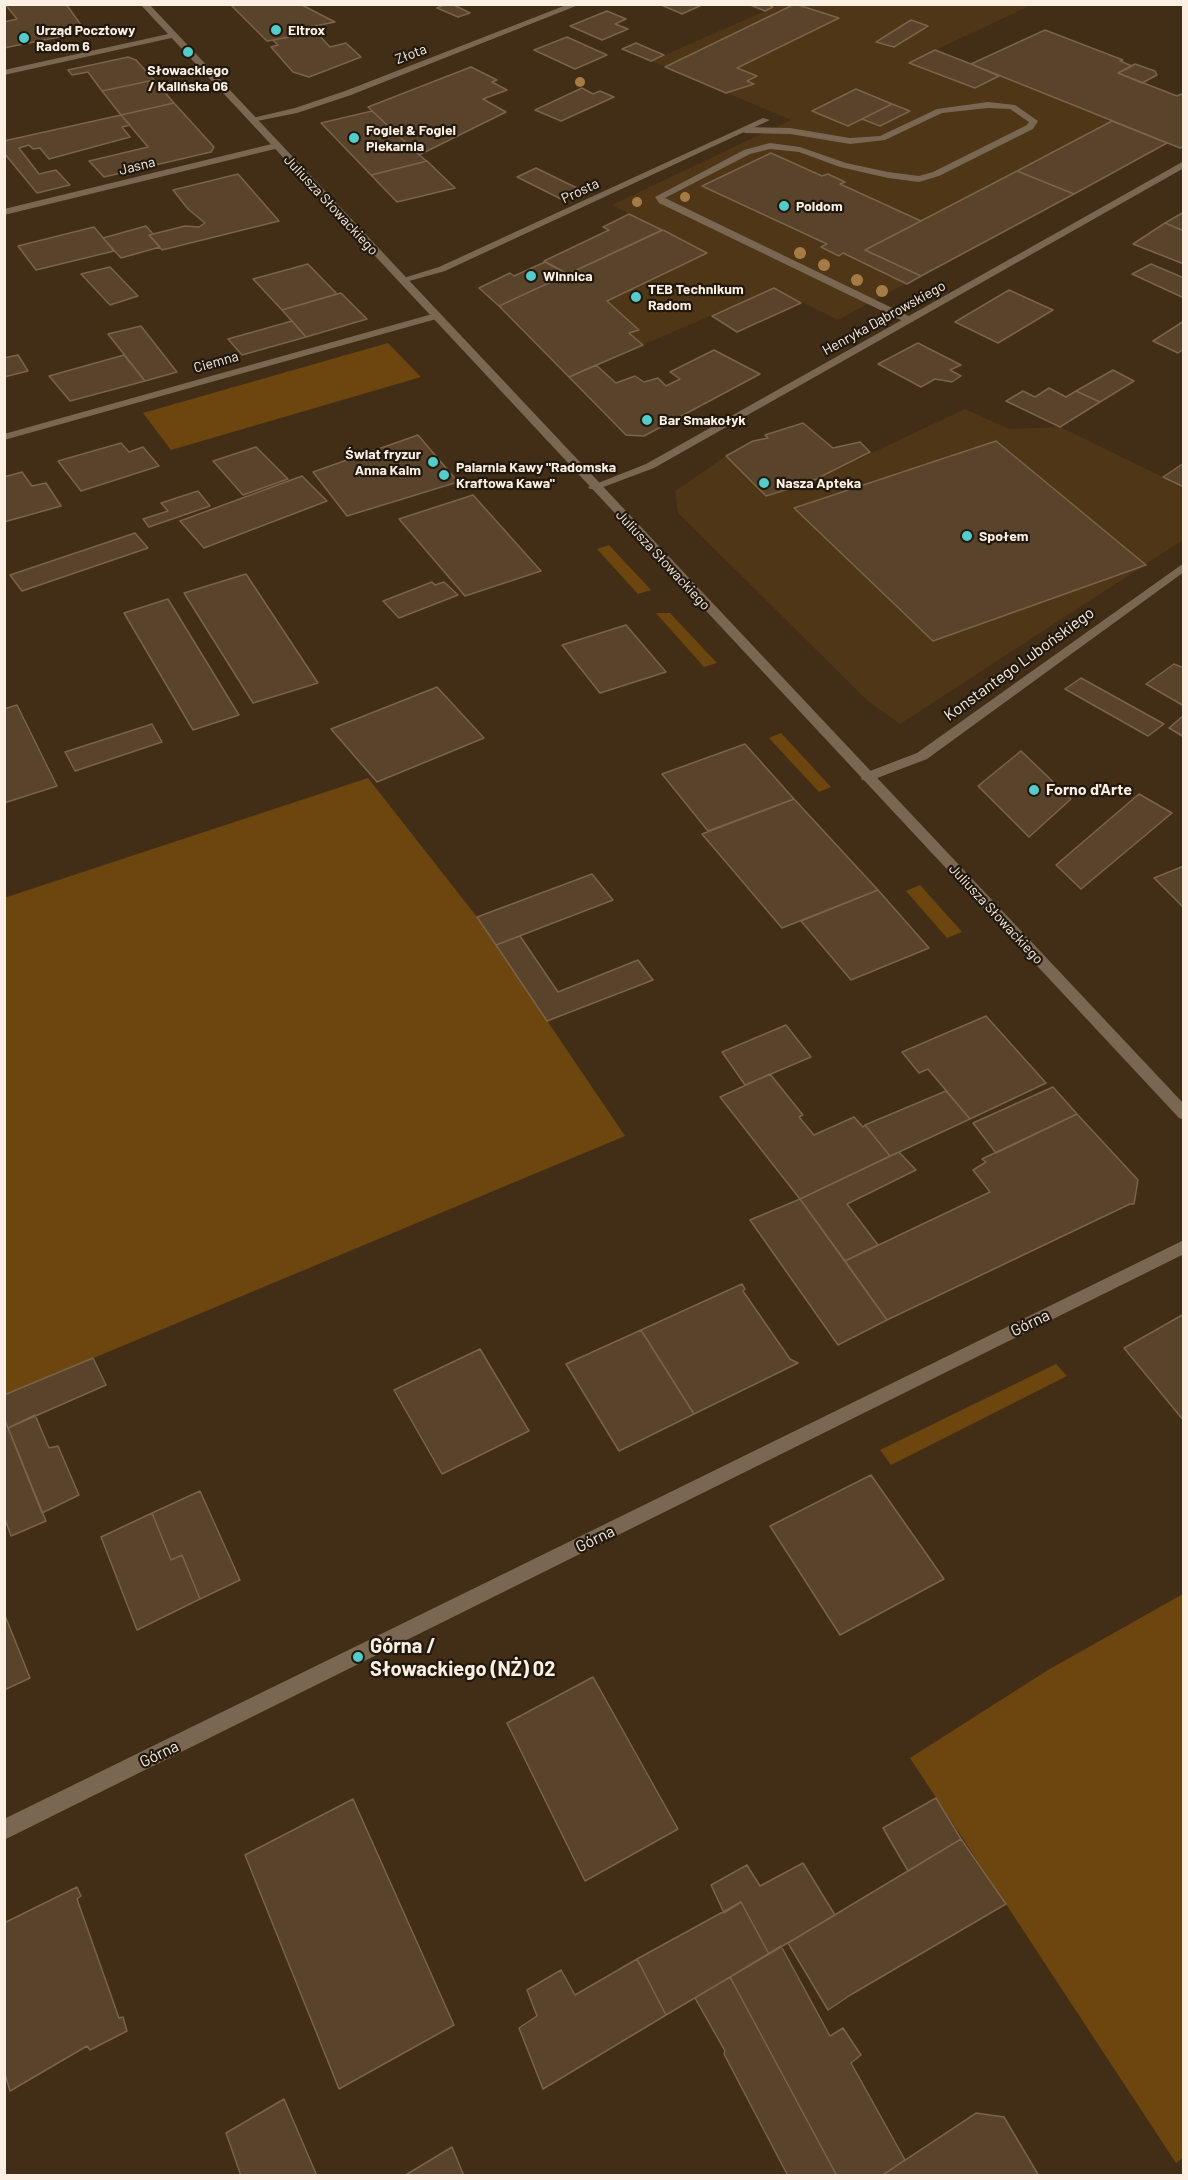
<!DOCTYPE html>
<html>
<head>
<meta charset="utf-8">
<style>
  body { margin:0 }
  #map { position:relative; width:1188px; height:2180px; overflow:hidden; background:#422e16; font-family:Barlow,sans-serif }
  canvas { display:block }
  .frame { position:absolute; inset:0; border:6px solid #fdf0e2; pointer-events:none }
</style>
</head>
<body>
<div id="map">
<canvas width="1188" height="2180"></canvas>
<div class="frame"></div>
</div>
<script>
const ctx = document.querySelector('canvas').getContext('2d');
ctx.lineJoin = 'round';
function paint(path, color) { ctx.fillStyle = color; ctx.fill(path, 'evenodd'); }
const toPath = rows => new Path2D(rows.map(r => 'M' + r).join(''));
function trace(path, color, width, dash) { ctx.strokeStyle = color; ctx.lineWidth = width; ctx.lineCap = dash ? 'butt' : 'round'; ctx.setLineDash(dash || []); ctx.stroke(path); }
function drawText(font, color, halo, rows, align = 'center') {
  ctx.font = font + ' Barlow,sans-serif'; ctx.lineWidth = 4.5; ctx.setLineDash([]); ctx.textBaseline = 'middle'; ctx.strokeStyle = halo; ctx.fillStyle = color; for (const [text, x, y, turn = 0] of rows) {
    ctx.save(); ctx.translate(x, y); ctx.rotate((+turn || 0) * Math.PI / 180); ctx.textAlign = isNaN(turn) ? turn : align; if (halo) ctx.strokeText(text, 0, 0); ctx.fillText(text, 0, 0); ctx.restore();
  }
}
paint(toPath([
  [779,5,1031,5,936,50,1167,143,838,320,774,288,569,377,499,306,661,230,612,205,791,120,651,61],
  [965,409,1009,429,1060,427,1183,487,1183,540,900,724,868,701,678,513,675,491,726,456,766,496,808,483]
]), '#4f3617');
paint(toPath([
  [388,343,421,377,171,450,143,413],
  [609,545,651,590,638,594,597,549],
  [656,613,670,613,717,663,704,667],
  [781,733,831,787,819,792,769,738],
  [368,778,477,917,625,1136,5,1395,4,898],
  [920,885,962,932,947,938,906,891],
  [1056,1364,1067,1376,891,1465,880,1450],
  [1183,1594,1183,2158,1176,2163,910,1758,1048,1670]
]), '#6d460f');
const building = toPath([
  [5,4,66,4,81,25,54,30,59,37,4,48,4,22,17,19,5,4],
  [230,4,300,4,335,22,310,27,317,32,267,41,230,4],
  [446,4,452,4,470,13,458,17,437,8,446,4],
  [659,4,704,4,682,14,659,4],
  [748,4,766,4,773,7,765,11,748,4],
  [795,4,839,18,737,68,757,76,747,81,754,84,726,93,665,67,795,4],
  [607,11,626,19,615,24,628,29,602,40,570,26,607,11],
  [911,20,928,26,894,47,876,42,911,20],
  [1045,30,1123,60,1120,61,1132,66,1118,73,1177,96,1184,93,1184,146,1180,148,971,64,1045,30],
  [316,32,330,47,346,43,361,57,309,77,293,72,271,47,278,45,273,40,316,32],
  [567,37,607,55,575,69,534,50,567,37],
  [636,43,664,55,651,61,622,49,636,43],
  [935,50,971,64,999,76,975,88,909,63,935,50],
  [128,57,136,60,154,80,102,91,88,72,72,75,68,70,128,57],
  [1135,64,1155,71,1157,75,1142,83,1118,73,1135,64],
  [471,67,497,80,492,82,507,90,483,99,506,112,419,155,368,107,471,67],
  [154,80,174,103,121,115,102,91,154,80],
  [582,88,593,94,600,91,614,97,561,121,535,110,582,88],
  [856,89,892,104,848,126,812,111,856,89],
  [174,103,214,147,211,152,104,177,89,161,148,147,121,115,174,103],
  [892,104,910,111,880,126,862,119,892,104],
  [372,111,424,159,427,161,371,175,321,123,372,111],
  [121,115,130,125,122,127,130,137,49,159,40,148,33,149,29,145,19,148,39,174,56,170,70,185,37,193,4,153,4,141,121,115],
  [1112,121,1167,143,1074,194,1017,171,1112,121],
  [771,153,822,176,828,174,845,182,840,184,921,221,865,250,921,276,907,284,843,253,839,256,821,247,827,244,702,186,771,153],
  [427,161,455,188,397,202,371,175,427,161],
  [536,168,583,191,563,200,517,177,536,168],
  [1017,171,1074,194,921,276,865,250,1017,171],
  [238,174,279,221,162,250,149,235,185,226,199,227,205,223,188,209,173,190,238,174],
  [1184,212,1184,231,1165,223,1184,212],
  [629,214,662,230,568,274,544,261,609,230,603,227,629,214],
  [1165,223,1184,231,1184,264,1133,244,1165,223],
  [146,226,153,234,149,235,160,247,121,258,103,238,146,226],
  [94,227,114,251,36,270,18,246,94,227],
  [663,230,707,253,607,301,639,330,629,333,643,345,569,377,499,306,663,230],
  [545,262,568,274,499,306,479,288,510,273,514,276,545,262],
  [308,264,337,294,282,310,253,279,308,264],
  [1151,264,1184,278,1184,298,1132,274,1151,264],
  [110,267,138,296,110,305,81,274,110,267],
  [774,288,801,303,737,332,712,316,774,288],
  [1009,290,1053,310,998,343,955,322,1009,290],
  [341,293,367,319,306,337,282,310,341,293],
  [292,321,306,337,242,355,228,339,292,321],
  [1184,321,1184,349,1178,353,1153,341,1184,321],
  [141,326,177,372,145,381,108,334,141,326],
  [918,343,961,365,950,370,961,376,952,382,935,379,921,387,878,364,918,343],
  [714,350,760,374,644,436,626,435,569,377,596,365,616,383,635,376,644,382,658,378,666,386,680,379,670,372,714,350],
  [18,355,28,371,4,377,4,358,18,355],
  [124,355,145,381,70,401,49,376,124,355],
  [1113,370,1134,381,1100,402,1076,391,1113,370],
  [1049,388,1066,397,1076,391,1100,402,1060,427,1006,401,1023,391,1035,397,1049,388],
  [803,423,833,448,860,442,870,452,808,483,766,496,726,456,753,441,768,438,765,435,803,423],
  [418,435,458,482,347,516,313,472,418,435],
  [996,441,1146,565,933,641,794,508,996,441],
  [121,443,129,452,143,447,159,466,81,491,58,461,121,443],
  [256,447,288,479,243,495,213,461,256,447],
  [1184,463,1184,487,1163,477,1184,463],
  [22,472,32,486,46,483,61,506,4,522,4,477,22,472],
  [302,476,327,501,204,548,180,521,302,476],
  [198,491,210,506,149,527,143,519,168,511,161,503,198,491],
  [473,495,541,571,465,596,399,519,473,495],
  [135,533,148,548,22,591,10,575,135,533],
  [246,574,318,683,253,703,184,593,246,574],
  [432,582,435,585,444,582,458,595,399,618,383,601,432,582],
  [168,599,239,715,193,730,124,613,168,599],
  [626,625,666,672,600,693,562,645,626,625],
  [1174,664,1184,668,1184,706,1146,684,1174,664],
  [1081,678,1164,724,1148,736,1065,689,1081,678],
  [437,687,484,738,377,782,331,729,437,687],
  [17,705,57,786,4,803,4,709,17,705],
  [1184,715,1184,737,1169,728,1184,715],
  [152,724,162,742,75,771,65,752,152,724],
  [745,744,794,799,708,831,662,774,745,744],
  [1021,751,1071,799,1029,837,978,786,1021,751],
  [1139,794,1172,813,1081,889,1056,865,1139,794],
  [794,799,878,890,782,928,702,834,794,799],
  [1184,866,1184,908,1154,878,1184,866],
  [592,874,613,900,496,945,477,917,592,874],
  [878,890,929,948,851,980,801,921,878,890],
  [520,936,558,992,638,960,653,980,547,1021,496,945,520,936],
  [986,1016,1046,1083,970,1119,928,1069,919,1073,902,1052,986,1016],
  [786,1025,811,1057,745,1085,722,1052,786,1025],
  [770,1074,803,1115,799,1117,814,1135,854,1117,863,1127,865,1125,890,1156,800,1199,720,1097,770,1074],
  [1053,1087,1077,1114,996,1153,973,1123,1053,1087],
  [946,1091,970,1119,899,1152,890,1156,865,1125,946,1091],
  [1077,1114,1138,1180,1134,1204,1130,1204,887,1320,845,1261,990,1192,973,1170,986,1162,982,1159,1077,1114],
  [899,1152,916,1170,847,1204,878,1245,845,1261,800,1199,899,1152],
  [800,1199,887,1320,838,1345,750,1220,800,1199],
  [742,1284,745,1289,743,1291,790,1359,798,1363,694,1414,641,1330,742,1284],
  [1184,1314,1184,1421,1124,1348,1184,1314],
  [641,1330,694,1414,619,1451,566,1364,641,1330],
  [480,1349,529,1431,442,1474,394,1390,480,1349],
  [93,1358,106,1385,8,1428,4,1418,4,1395,93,1358],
  [35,1415,49,1448,58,1446,79,1495,42,1513,8,1428,35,1415],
  [4,1418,46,1521,11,1536,4,1516,4,1418],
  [871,1475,944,1579,840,1635,770,1526,871,1475],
  [200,1491,240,1580,200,1599,182,1555,171,1560,152,1513,200,1491],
  [152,1513,171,1560,182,1555,200,1599,137,1630,101,1537,152,1513],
  [4,1613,30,1678,4,1690,4,1613],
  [593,1677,678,1829,585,1881,507,1723,593,1677],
  [936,1798,961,1839,908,1871,883,1828,936,1798],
  [353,1799,454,2025,339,2089,245,1855,353,1799],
  [961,1839,1006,1904,852,1994,828,2010,788,1943,961,1839],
  [803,1863,835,1915,769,1954,741,1902,724,1913,711,1885,747,1865,760,1886,803,1863],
  [77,1887,81,1896,77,1899,119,2018,123,2017,127,2031,90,2050,87,2046,10,2091,4,2071,4,1923,77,1887],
  [741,1902,769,1954,666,2015,637,1959,741,1902],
  [781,1946,830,2036,843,2028,861,2055,851,2063,905,2160,881,2176,837,2176,730,1977,781,1946],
  [637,1959,666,2015,543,2089,519,2028,537,2016,527,1990,561,1970,575,1995,637,1959],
  [730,1977,837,2176,788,2176,724,2054,725,2051,695,1998,730,1977],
  [284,2099,317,2176,241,2176,226,2133,284,2099],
  [976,2113,1004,2117,1039,2176,881,2176,976,2113],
  [452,2147,464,2176,404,2176,452,2147]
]);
paint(building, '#59442b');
trace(building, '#796349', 1.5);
paint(toPath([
  [988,102,1015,105,1038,121,1033,129,939,176,919,182,888,178,840,167,799,152,770,149,750,154,665,198,913,318,913,322,905,322,659,203,655,197,744,150,770,143,800,147,846,163,888,172,919,176,933,172,1027,125,1029,122,1010,109,988,108,942,113,885,140,850,144,790,134,745,133,741,130,745,127,790,128,850,138,880,136,937,109,988,102]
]), '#7a6751');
paint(toPath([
  [569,4,581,4,351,95,297,113,252,122,248,119,295,108,345,91,569,4],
  [173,33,177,35,176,37,4,75,4,70,173,33],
  [763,118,770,120,445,271,402,283,397,280,439,267,763,118],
  [276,143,279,144,279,148,4,215,4,209,276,143],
  [1184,161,1184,168,654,468,598,489,590,489,588,487,646,464,1184,161],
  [436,313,440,314,440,318,4,440,4,434,436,313],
  [1184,563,1184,572,927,759,872,780,862,780,861,777,862,774,917,753,1184,563],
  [1184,1240,1184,1254,4,1840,4,1819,1184,1240]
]), '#7a6751');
paint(toPath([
  [140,4,149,4,1184,1104,1184,1120,1179,1118,140,4]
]), '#7a6751');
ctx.fillStyle = '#a77b45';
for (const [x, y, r] of [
  [580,82,5],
  [685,197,5],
  [637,202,5],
  [800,253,6],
  [824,265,6],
  [857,280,6],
  [882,291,6]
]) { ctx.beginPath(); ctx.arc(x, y, r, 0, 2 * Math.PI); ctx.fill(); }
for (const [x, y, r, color] of [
  [276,30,6,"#53cdcb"],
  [24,38,6,"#53cdcb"],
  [188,52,6,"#53cdcb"],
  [354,138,6,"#53cdcb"],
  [784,206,6,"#53cdcb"],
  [531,276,6,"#53cdcb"],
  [636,297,6,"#53cdcb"],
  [647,420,6,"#53cdcb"],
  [433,462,6,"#53cdcb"],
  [444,475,6,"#53cdcb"],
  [764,483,6,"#53cdcb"],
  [967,536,6,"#53cdcb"],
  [1034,790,6,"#53cdcb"],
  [358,1657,6,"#53cdcb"]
]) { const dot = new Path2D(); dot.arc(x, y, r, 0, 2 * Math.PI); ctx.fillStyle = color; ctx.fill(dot); trace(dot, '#21180e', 2); }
drawText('bold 14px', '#fdf0e2', '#21180e', [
  ["Urząd Pocztowy",36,30],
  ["Radom 6",36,46],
  ["Eltrox",288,30],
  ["Słowackiego",188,70,"center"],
  ["/ Kalińska 06",188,86,"center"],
  ["Fogiel & Fogiel",366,130],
  ["Piekarnia",366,146],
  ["Poldom",796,206],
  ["Winnica",543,276],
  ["TEB Technikum",648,289],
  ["Radom",648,305],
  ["Bar Smakołyk",659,420],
  ["Świat fryzur",421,454,"right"],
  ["Anna Kaim",421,470,"right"],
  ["Palarnia Kawy \"Radomska",456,467],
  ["Kraftowa Kawa\"",456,483],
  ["Nasza Apteka",776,483],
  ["Społem",979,536]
], 'left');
drawText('14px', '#fdf0e2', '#21180e', [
  ["Złota",411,54,-21],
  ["Jasna",137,166,-14],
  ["Prosta",580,191,-25],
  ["Juliusza Słowackiego",331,205,47],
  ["Henryka Dąbrowskiego",884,318,-29],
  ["Ciemna",216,362,-16],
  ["Juliusza Słowackiego",663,560,47],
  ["Juliusza Słowackiego",996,914,47]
]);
drawText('16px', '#fdf0e2', '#21180e', [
  ["Konstantego Lubońskiego",1019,664,-36],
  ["Górna",1030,1323,-26],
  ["Górna",595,1539,-26],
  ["Górna",159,1754,-26]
]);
drawText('bold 16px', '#fdf0e2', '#21180e', [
  ["Forno d'Arte",1046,790]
], 'left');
drawText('bold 20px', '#fdf0e2', '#21180e', [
  ["Górna /",370,1646],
  ["Słowackiego (NŻ) 02",370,1669]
], 'left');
</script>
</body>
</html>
